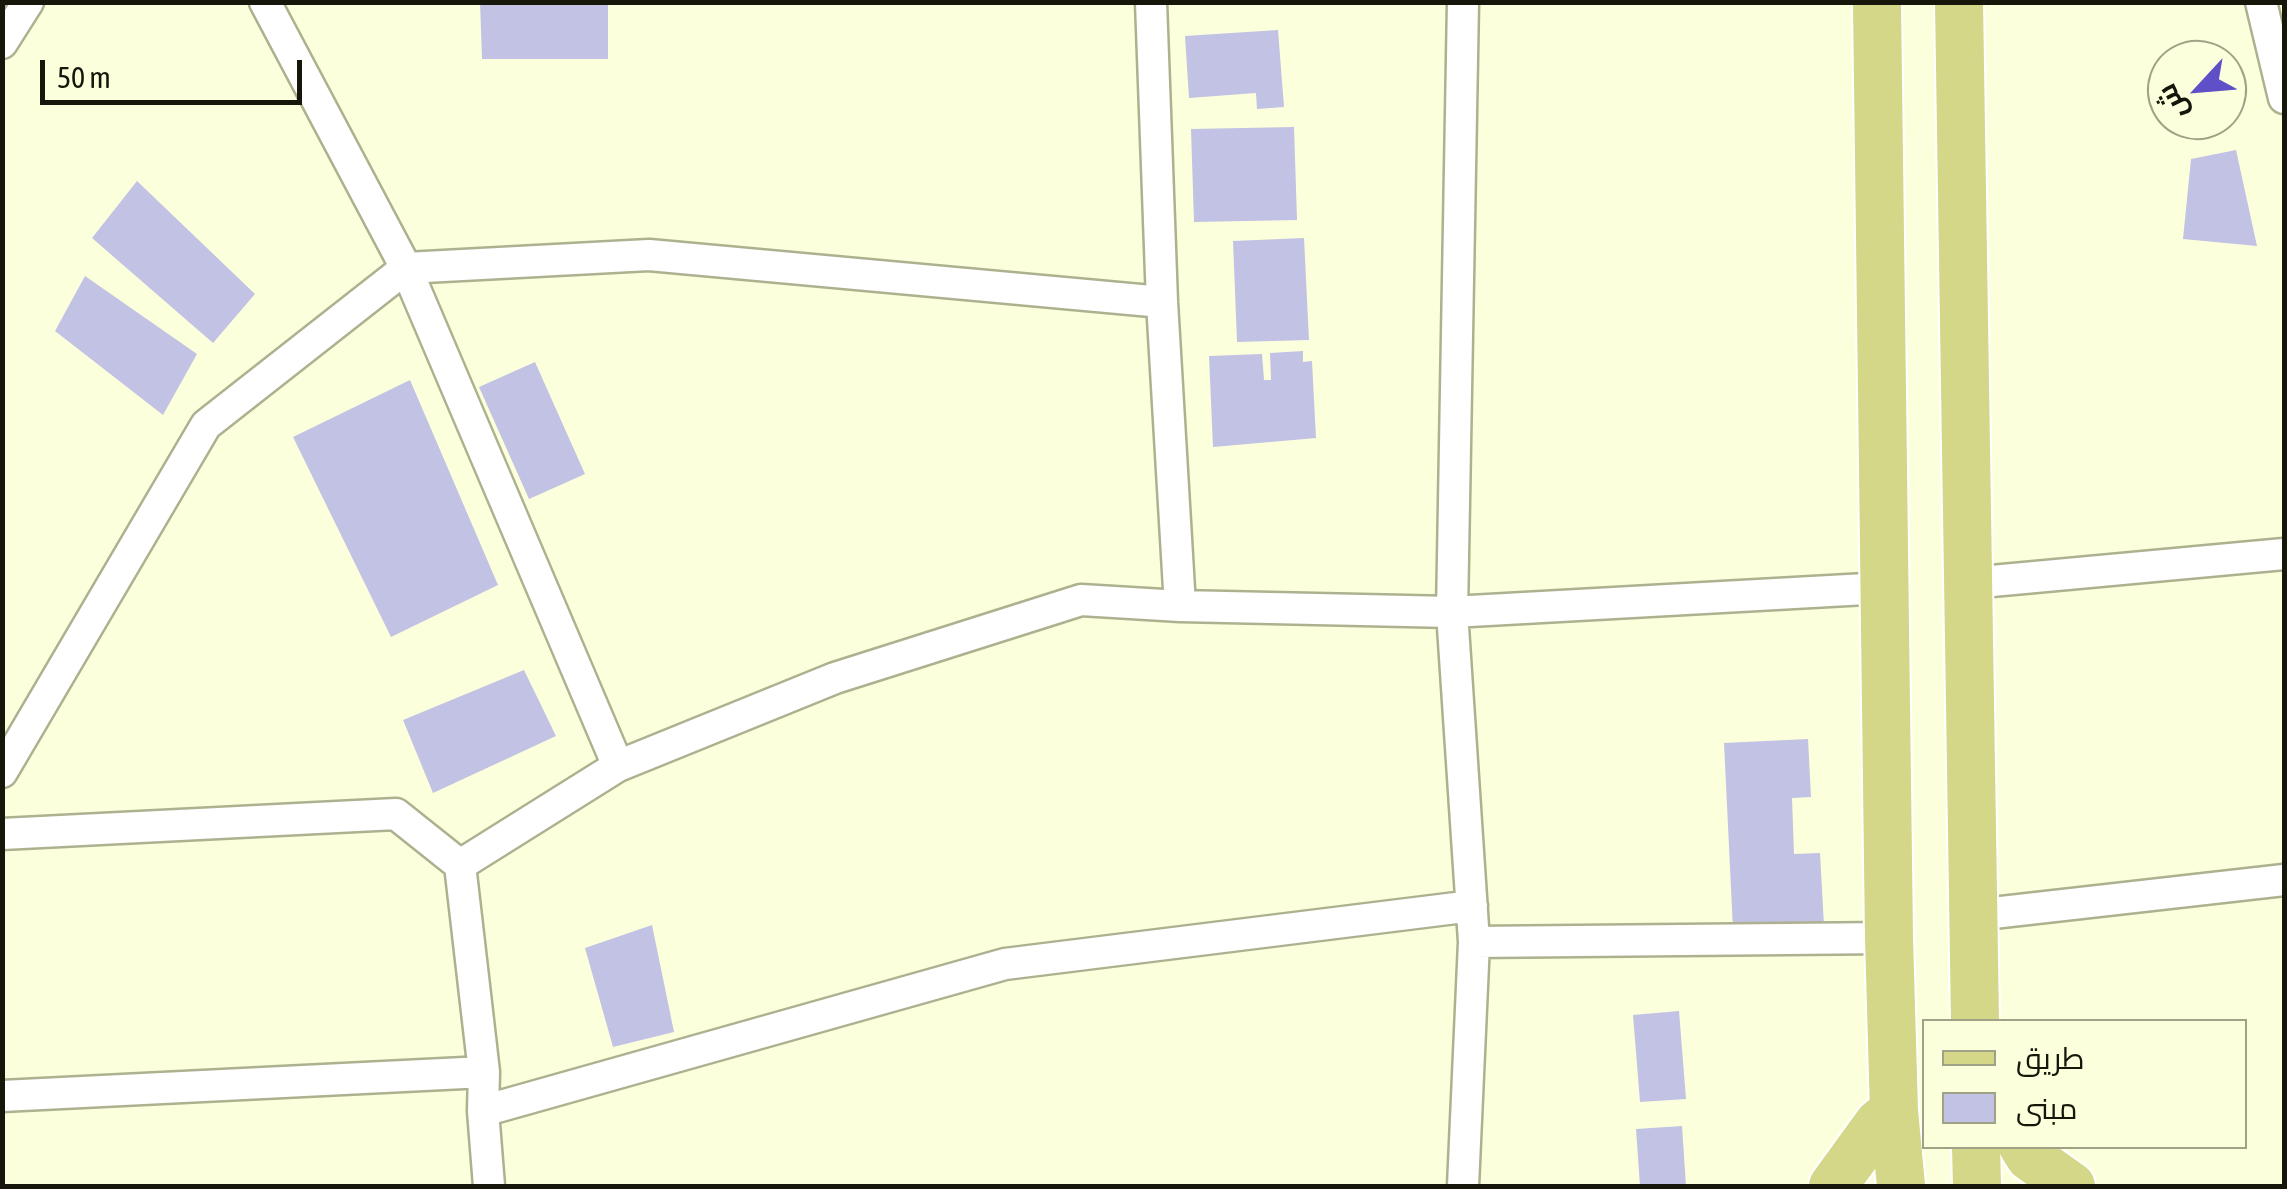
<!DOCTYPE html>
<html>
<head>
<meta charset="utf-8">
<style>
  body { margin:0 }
  #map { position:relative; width:2287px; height:1189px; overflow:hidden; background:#fcffdb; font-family:"Asap Condensed",Cairo,sans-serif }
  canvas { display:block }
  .frame { position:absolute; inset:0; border:5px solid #16170a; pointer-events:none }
  .legend { position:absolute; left:1922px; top:1019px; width:325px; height:130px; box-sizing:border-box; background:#fcffdb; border:2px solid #a0a287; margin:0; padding:12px 18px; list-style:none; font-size:30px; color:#16170a }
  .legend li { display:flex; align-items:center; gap:20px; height:50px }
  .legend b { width:50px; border:2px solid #a0a287 }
  .north { position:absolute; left:2147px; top:40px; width:100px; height:100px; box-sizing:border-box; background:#fcffdb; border:2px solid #a0a287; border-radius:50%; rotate:244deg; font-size:28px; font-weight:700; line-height:40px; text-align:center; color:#16170a }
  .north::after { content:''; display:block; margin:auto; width:35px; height:45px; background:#5f50c8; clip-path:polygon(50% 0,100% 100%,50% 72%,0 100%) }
  .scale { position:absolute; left:40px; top:60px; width:262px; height:45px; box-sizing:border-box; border:5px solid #16170a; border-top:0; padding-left:12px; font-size:30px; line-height:35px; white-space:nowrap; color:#16170a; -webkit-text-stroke:8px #fcffdb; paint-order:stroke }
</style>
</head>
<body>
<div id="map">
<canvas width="2287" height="1189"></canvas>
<div class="frame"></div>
<ul class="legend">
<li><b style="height:12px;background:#d4d688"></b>طريق</li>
<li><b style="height:28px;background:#c1c2e4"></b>مبنى</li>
</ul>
<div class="north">ش</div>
<div class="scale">50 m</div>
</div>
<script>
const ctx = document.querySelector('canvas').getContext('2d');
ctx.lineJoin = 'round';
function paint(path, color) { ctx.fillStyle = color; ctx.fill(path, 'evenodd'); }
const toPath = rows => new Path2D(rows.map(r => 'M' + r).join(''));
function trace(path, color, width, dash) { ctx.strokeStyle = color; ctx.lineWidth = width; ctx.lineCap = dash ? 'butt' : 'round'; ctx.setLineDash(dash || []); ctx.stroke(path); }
paint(toPath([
  [480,2,608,2,608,59,482,59],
  [1278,30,1284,107,1257,109,1256,93,1189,98,1185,36],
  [1294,127,1297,220,1194,222,1191,129],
  [2236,150,2257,246,2183,239,2191,159],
  [137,181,255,294,213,343,92,238],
  [1304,238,1309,340,1237,342,1233,241],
  [85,276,197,354,163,415,55,331],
  [1303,351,1303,362,1312,361,1316,438,1213,447,1209,356,1262,354,1264,380,1271,380,1270,353],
  [535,362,585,474,529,499,479,387],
  [410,380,498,585,391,637,293,437],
  [524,670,556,736,433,793,403,720],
  [1808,739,1811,797,1792,798,1794,854,1820,853,1824,926,1733,930,1724,743],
  [652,925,674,1032,613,1047,585,948],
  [1679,1011,1686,1099,1640,1102,1633,1015],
  [1682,1126,1686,1186,1640,1186,1636,1129]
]), '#c1c2e4');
const minor = toPath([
  [265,2,406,268,618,766],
  [1151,2,1162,302,1180,606],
  [1463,2,1452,612,1474,942,1463,1186],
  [2261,2,2284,98],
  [2,43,28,2],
  [1970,583,2284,554],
  [2,772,206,425,406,268,649,255,1162,302],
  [2,834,396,814,460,865,484,1072,483,1111,489,1186],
  [460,865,618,766,835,678,1081,600,1180,606,1452,612,1884,588],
  [1975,915,2284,880],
  [1474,942,1889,938],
  [2,1096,484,1072],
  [483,1111,1005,964,1472,906]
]);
const primary = toPath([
  [1877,2,1889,938,1894,1111,1901,1186],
  [1959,2,1975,1022],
  [1976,1146,1977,1186],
  [2023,1146,2030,1157,2071,1186],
  [1833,1186,1878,1124,1894,1111]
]);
trace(minor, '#aeb18f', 35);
trace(primary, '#fff', 52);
trace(minor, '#fff', 30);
trace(primary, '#d4d688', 48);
</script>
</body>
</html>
